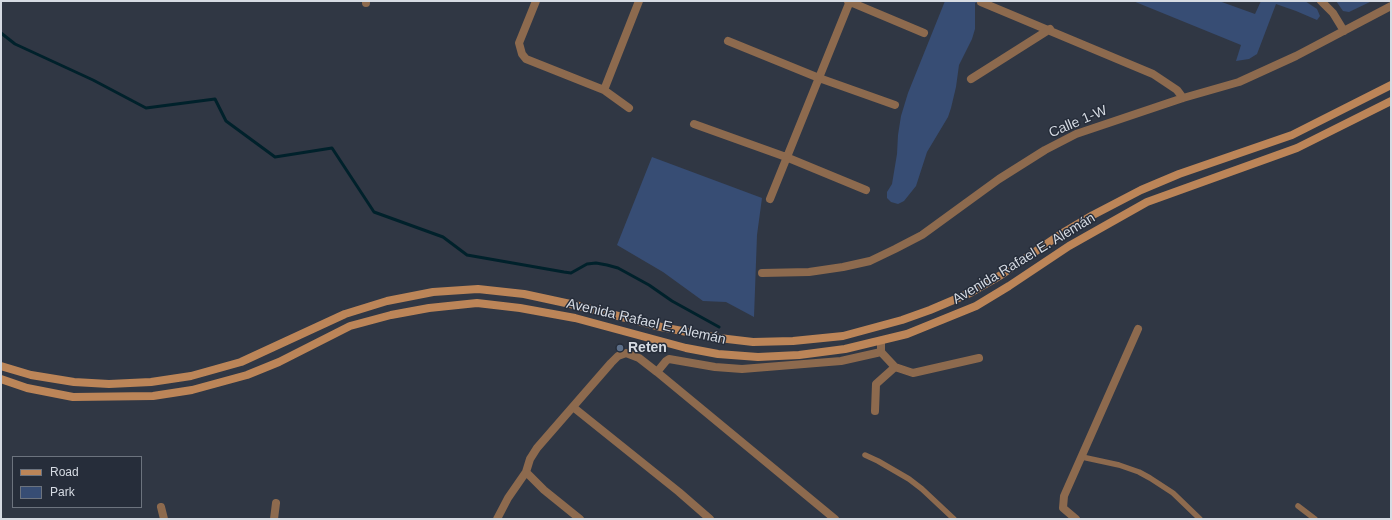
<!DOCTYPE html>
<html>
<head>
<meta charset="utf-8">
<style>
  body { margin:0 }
  #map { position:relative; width:1392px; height:520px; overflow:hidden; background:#303744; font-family:Arial,sans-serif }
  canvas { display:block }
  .frame { position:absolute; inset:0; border:2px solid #d6dbe3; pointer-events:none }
  .legend { position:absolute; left:12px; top:456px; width:130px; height:52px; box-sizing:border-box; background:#262d3a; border:1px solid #6c737e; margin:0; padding:5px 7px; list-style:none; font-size:12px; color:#d6dbe3 }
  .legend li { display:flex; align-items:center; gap:8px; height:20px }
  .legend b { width:20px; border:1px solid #6c737e }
</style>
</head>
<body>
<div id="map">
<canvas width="1392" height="520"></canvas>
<div class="frame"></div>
<ul class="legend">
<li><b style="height:5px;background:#bc8558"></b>Road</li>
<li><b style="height:11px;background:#374d74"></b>Park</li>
</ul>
</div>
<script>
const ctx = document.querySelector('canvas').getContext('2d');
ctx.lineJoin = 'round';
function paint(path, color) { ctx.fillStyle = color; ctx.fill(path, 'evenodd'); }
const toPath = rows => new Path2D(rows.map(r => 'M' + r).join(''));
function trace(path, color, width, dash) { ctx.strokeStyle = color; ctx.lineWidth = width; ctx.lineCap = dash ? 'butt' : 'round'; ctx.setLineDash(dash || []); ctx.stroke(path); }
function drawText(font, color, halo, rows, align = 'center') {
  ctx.font = font + ' Arial,sans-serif'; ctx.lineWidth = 3; ctx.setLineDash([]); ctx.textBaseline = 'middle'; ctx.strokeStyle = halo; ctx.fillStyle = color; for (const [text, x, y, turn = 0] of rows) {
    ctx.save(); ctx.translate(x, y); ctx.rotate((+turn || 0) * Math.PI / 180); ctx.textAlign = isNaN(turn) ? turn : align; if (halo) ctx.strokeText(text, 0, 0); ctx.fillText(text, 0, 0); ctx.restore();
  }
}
paint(toPath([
  [945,1,981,1,975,3,975,29,972,39,959,65,956,87,951,108,948,117,927,152,916,186,904,201,898,204,891,202,887,198,887,192,892,184,897,154,898,135,901,116,908,93],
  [1133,1,1219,1,1255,14,1261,1,1305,1,1317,9,1320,16,1317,20,1296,11,1276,4,1257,54,1249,59,1236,61,1241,45],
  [1336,1,1372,1,1349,12,1343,11],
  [652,157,762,198,757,235,754,317,726,302,703,301,663,272,617,245]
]), '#374d74');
trace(toPath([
  [1,33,15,44,93,80,146,108,215,99,226,121,275,157,332,148,374,212,443,237,467,255,564,272,571,273,587,264,596,263,607,265,618,268,649,285,672,301,719,327]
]), '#00212b', 3);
trace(toPath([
  [865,455,878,461,909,479,922,489,954,519],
  [1082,457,1119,465,1139,472,1150,478,1173,493,1200,519],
  [1298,506,1315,519]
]), '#8d6a4e', 5.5);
trace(toPath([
  [536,1,519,43,522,54,526,59,604,90,629,108],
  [848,1,924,33],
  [1321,1,1333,13,1344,31],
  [981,2,1153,74,1177,90,1183,98],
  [366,3,366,1],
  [728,41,819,78,895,105],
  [971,79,1050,29],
  [604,90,639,1],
  [694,124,786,157,866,190],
  [770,199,850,1],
  [762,273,809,272,843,267,870,261,895,249,922,235,999,179,1045,150,1076,134,1183,98,1239,82,1296,56,1391,6],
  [881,341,881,352,895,367,913,373,979,358],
  [657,372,666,361,669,359,715,367,742,369,841,361,881,352],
  [573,407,679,492,710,519],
  [875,411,876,384,895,367],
  [526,472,544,490,580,519],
  [161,507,164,519],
  [274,519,276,503],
  [497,519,508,498,526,472,530,459,537,448,611,363,618,356,626,353,639,358,657,372,835,519],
  [1076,519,1063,508,1064,496,1138,329]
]), '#8d6a4e', 8);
trace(toPath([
  [1,366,31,375,74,382,109,384,151,382,191,376,241,362,345,314,387,301,433,292,478,289,524,294,575,305,661,327,719,338,753,342,793,341,843,336,902,320,930,310,970,293,1001,275,1061,234,1093,215,1141,190,1179,174,1292,135,1391,85],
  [1,379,27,388,73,397,153,396,192,390,247,375,279,362,350,326,391,315,429,308,477,303,520,308,575,318,686,348,718,354,758,357,799,355,845,349,907,334,976,306,1009,286,1069,246,1147,202,1297,148,1391,101]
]), '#bc8558', 8);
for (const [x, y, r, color] of [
  [620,348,4,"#5c6f8a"]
]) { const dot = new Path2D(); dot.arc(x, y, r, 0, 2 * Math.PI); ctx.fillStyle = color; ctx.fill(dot); trace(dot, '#262d3a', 1.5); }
drawText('14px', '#d6dbe3', '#262d3a', [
  ["Calle 1-W",1078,122,-23],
  ["Avenida Rafael E. Alemán",1024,259,-31],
  ["Avenida Rafael E. Alemán",646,322,13]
]);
drawText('bold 14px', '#d6dbe3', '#262d3a', [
  ["Reten",628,348]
], 'left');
</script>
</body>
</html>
